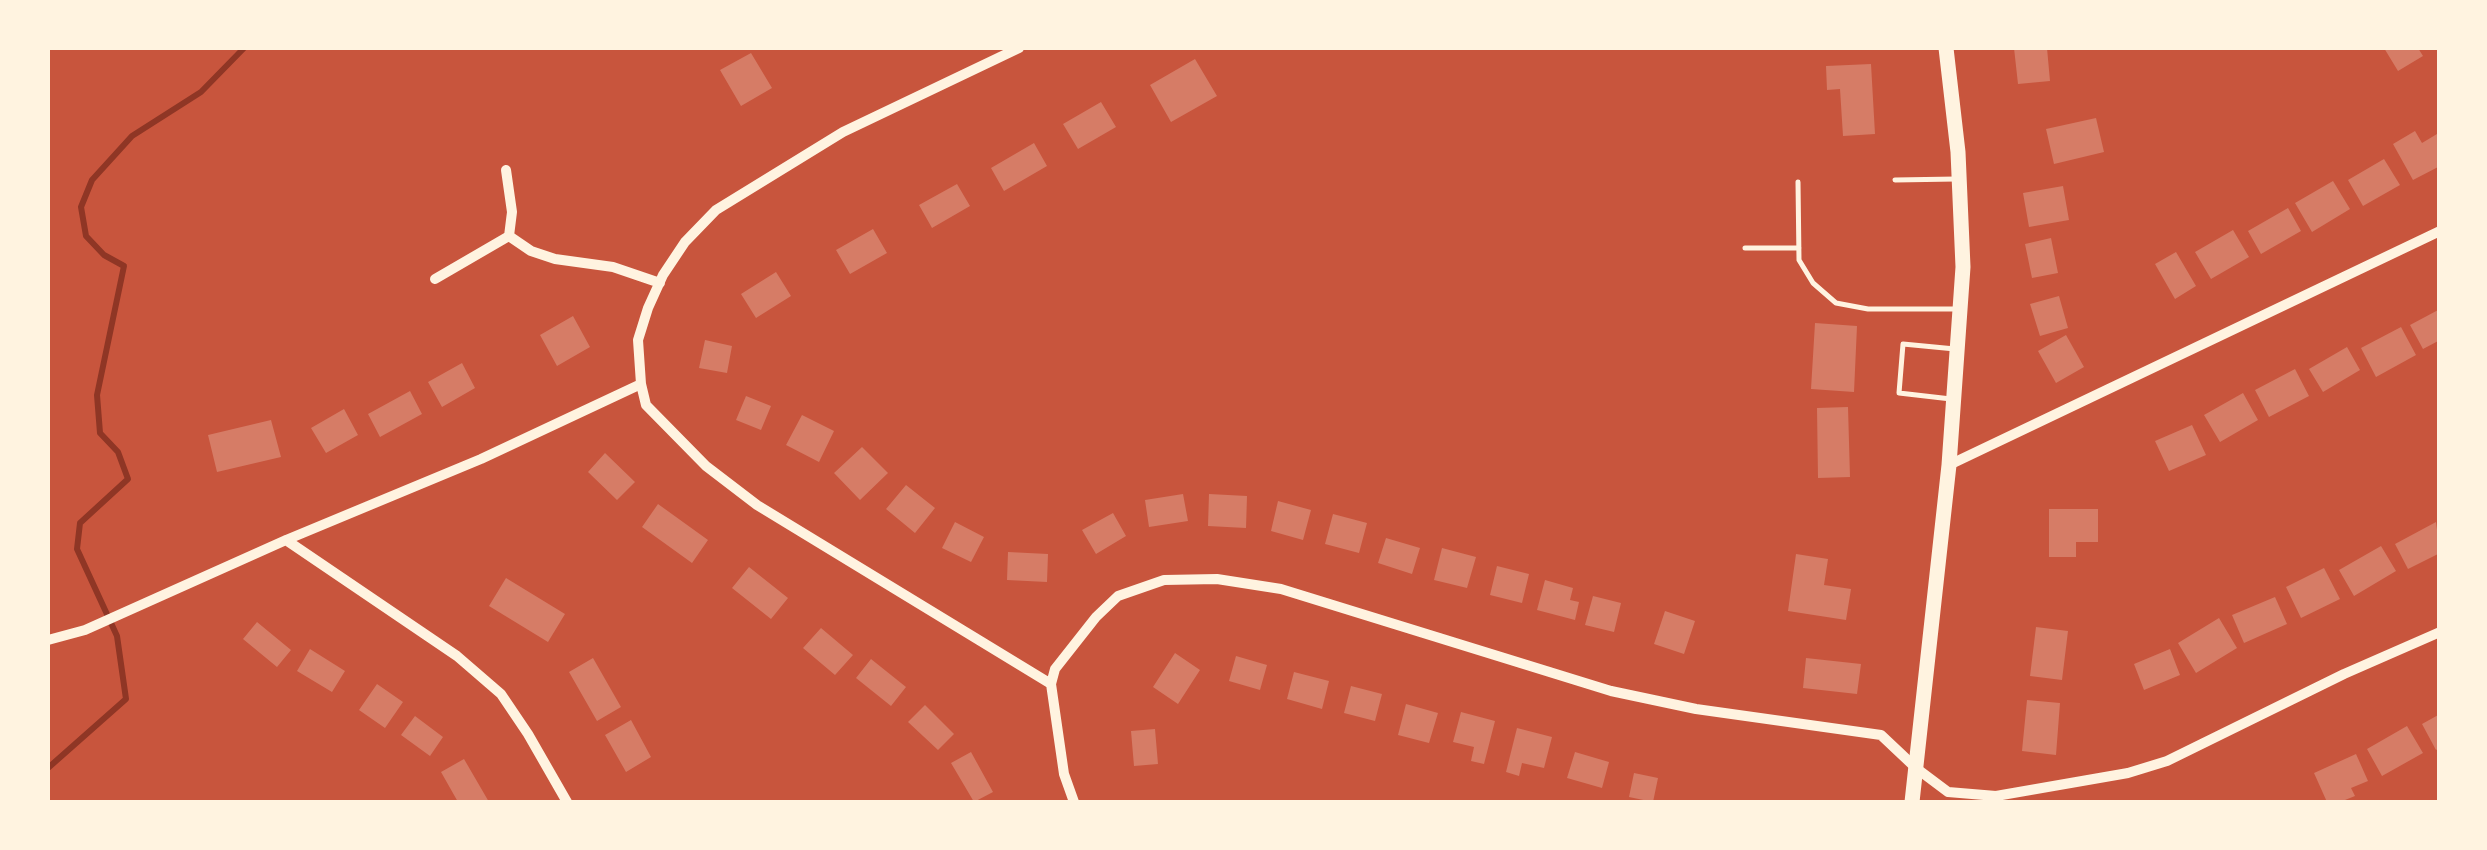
<!DOCTYPE html>
<html>
<head>
<meta charset="utf-8">
<style>
  body { margin:0 }
  #map { position:relative; width:2487px; height:850px; overflow:hidden; background:#c8553d; font-family:"Nunito Sans",sans-serif }
  canvas { display:block }
  .frame { position:absolute; inset:0; border:50px solid #fff3e0; pointer-events:none }
</style>
</head>
<body>
<div id="map">
<canvas width="2487" height="850"></canvas>
<div class="frame"></div>
</div>
<script>
const ctx = document.querySelector('canvas').getContext('2d');
ctx.lineJoin = 'round';
const toPath = rows => new Path2D(rows.map(r => 'M' + r).join(''));
function trace(path, color, width, dash) { ctx.strokeStyle = color; ctx.lineWidth = width; ctx.lineCap = dash ? 'butt' : 'round'; ctx.setLineDash(dash || []); ctx.stroke(path); }
function paint(path, color) { ctx.fillStyle = color; ctx.fill(path, 'evenodd'); }
trace(toPath([
  [48,768,126,699,117,636,77,549,80,523,128,479,118,452,100,433,97,395,124,266,104,255,86,236,81,207,92,180,132,136,201,92,244,48]
]), '#8f3625', 6);
paint(toPath([
  [2014,48,2047,48,2050,81,2018,84],
  [2384,48,2418,48,2423,56,2398,71],
  [751,53,772,88,741,106,720,70],
  [1195,59,1217,96,1171,122,1150,85],
  [1871,64,1875,134,1843,136,1840,89,1827,90,1826,66],
  [1101,102,1116,127,1078,149,1063,124],
  [2096,118,2104,152,2054,164,2046,129],
  [2415,131,2422,143,2437,134,2440,166,2413,180,2393,144],
  [1034,143,1047,166,1004,191,991,168],
  [2384,159,2400,185,2363,206,2348,180],
  [2333,181,2350,209,2312,232,2295,203],
  [957,184,970,206,932,228,919,205],
  [2063,186,2069,220,2029,227,2023,193],
  [2288,208,2301,231,2261,254,2248,231],
  [873,229,887,253,850,274,836,250],
  [2233,230,2249,257,2211,279,2195,252],
  [2051,238,2058,273,2032,278,2025,244],
  [2176,252,2196,286,2175,299,2155,264],
  [776,272,791,296,756,318,741,294],
  [2059,296,2068,328,2040,336,2030,304],
  [2440,309,2440,340,2423,349,2410,325],
  [573,316,590,347,557,366,540,335],
  [1815,323,1857,326,1854,392,1811,389],
  [2401,327,2416,355,2376,377,2361,348],
  [2066,335,2084,367,2056,383,2038,351],
  [705,340,732,346,727,373,699,368],
  [2347,347,2360,370,2323,392,2309,369],
  [462,363,475,388,442,407,428,382],
  [2295,369,2309,396,2269,417,2255,390],
  [410,391,422,414,380,437,368,414],
  [2243,393,2258,420,2220,442,2204,415],
  [746,396,771,406,761,430,736,420],
  [1848,407,1850,477,1818,478,1817,408],
  [344,409,358,435,326,453,311,428],
  [802,415,834,431,819,462,786,445],
  [271,420,281,457,217,472,208,435],
  [2192,425,2206,455,2169,471,2155,441],
  [862,447,888,473,860,500,834,473],
  [605,453,635,482,617,500,588,472],
  [906,485,935,508,915,533,886,509],
  [1183,494,1188,521,1149,527,1145,500],
  [1209,494,1247,496,1246,528,1208,526],
  [1278,501,1311,510,1303,540,1271,531],
  [658,504,708,540,692,563,642,527],
  [2049,509,2098,509,2098,542,2076,542,2076,557,2049,557],
  [1113,513,1126,536,1096,554,1082,530],
  [1333,514,1367,523,1359,553,1325,544],
  [955,522,984,537,971,562,942,548],
  [2436,522,2440,553,2408,569,2395,544],
  [1386,538,1420,548,1412,574,1378,563],
  [2381,546,2396,571,2354,596,2339,570],
  [1442,548,1476,557,1467,588,1434,580],
  [1008,552,1048,554,1047,582,1007,580],
  [1796,554,1828,559,1824,585,1851,589,1846,620,1788,611],
  [1497,566,1529,574,1522,603,1490,595],
  [749,567,788,598,771,619,732,588],
  [2324,568,2340,599,2301,618,2286,587],
  [506,578,565,614,548,642,489,606],
  [1545,580,1573,588,1570,600,1579,602,1575,620,1537,610],
  [1593,596,1621,603,1614,632,1585,625],
  [2275,597,2287,624,2244,643,2232,615],
  [1665,611,1695,621,1684,654,1654,644],
  [2219,618,2237,648,2196,673,2178,643],
  [257,622,291,650,277,667,243,639],
  [2036,627,2068,631,2062,680,2030,676],
  [821,628,853,655,835,675,803,648],
  [310,649,345,671,332,692,297,671],
  [2170,649,2180,675,2144,690,2134,664],
  [1175,653,1200,670,1178,704,1153,687],
  [1236,656,1267,665,1260,690,1229,681],
  [593,658,621,707,597,721,569,672],
  [1806,658,1861,664,1857,694,1803,688],
  [871,659,906,687,891,706,856,678],
  [1294,672,1329,681,1322,709,1287,699],
  [377,684,403,702,385,728,359,710],
  [1351,686,1382,694,1375,721,1344,713],
  [2027,700,2060,703,2056,755,2022,751],
  [1406,704,1438,713,1429,743,1398,735],
  [925,705,954,734,938,750,908,722],
  [1461,712,1495,721,1484,764,1471,761,1474,747,1453,742],
  [2440,714,2440,748,2436,750,2422,724],
  [415,716,443,737,430,756,401,735],
  [631,720,651,757,626,772,605,735],
  [2407,726,2423,753,2382,776,2367,749],
  [1517,728,1552,737,1544,768,1522,763,1519,776,1506,772],
  [1155,729,1158,764,1134,766,1131,731],
  [971,752,993,792,974,802,951,763],
  [1575,752,1609,762,1602,788,1567,778],
  [2356,754,2368,781,2351,788,2355,796,2340,802,2327,802,2314,773],
  [464,759,489,802,458,802,441,772],
  [1634,773,1658,778,1653,802,1629,797]
]), '#d67c66');
trace(toPath([
  [1895,180,1956,179],
  [1798,182,1799,260,1813,283,1836,303,1868,309,1957,309],
  [1745,248,1799,248],
  [1951,399,1899,393,1903,344,1955,349]
]), '#fff3e0', 5);
trace(toPath([
  [1019,48,843,132,716,210,685,242,663,275,648,308,638,340,641,384,646,405,706,466,757,505,1051,684],
  [506,170,512,212,509,236,531,251,555,259,613,267,660,283],
  [435,279,509,236],
  [1949,465,2440,231],
  [286,540,457,656,501,694,528,734,567,802],
  [48,640,85,630,286,540,481,459,641,384],
  [1074,802,1064,774,1051,684,1055,669,1096,617,1118,596,1164,580,1217,579,1281,589,1611,691,1696,709,1881,735,1916,768,1948,792,1996,796,2128,773,2167,761,2344,674,2440,632]
]), '#fff3e0', 10);
trace(toPath([
  [1912,802,1949,465,1963,267,1958,152,1946,48]
]), '#fff3e0', 15);
</script>
</body>
</html>
